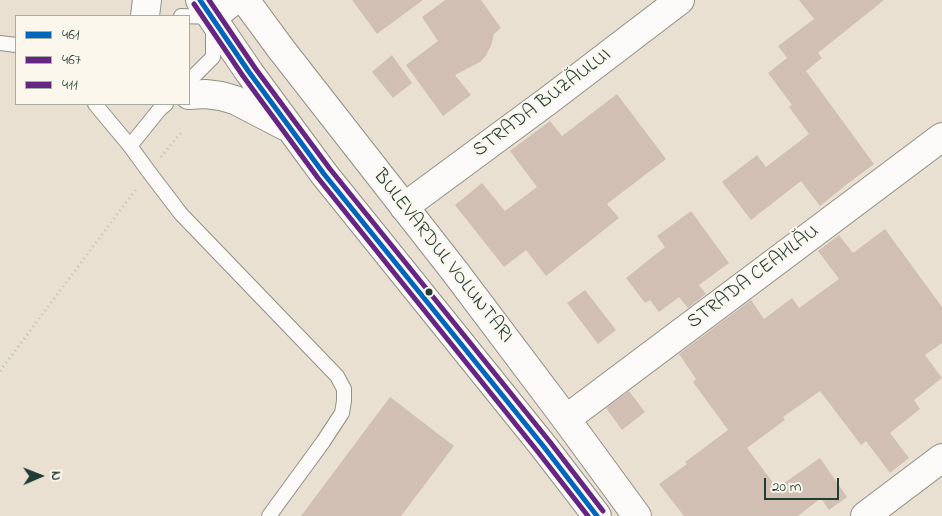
<!DOCTYPE html>
<html>
<head>
<meta charset="utf-8">
<style>
  body { margin:0 }
  #map { position:relative; width:942px; height:516px; overflow:hidden; background:#eae0d2; font-family:"Indie Flower",sans-serif }
  canvas { display:block }
  .legend { position:absolute; left:15px; top:15px; width:175px; height:90px; box-sizing:border-box; background:#fbf7ec; border:1px solid #a3ada2; margin:0; padding:6px 9px; list-style:none; font-size:15px; color:#1f3d34 }
  .legend li { display:flex; align-items:center; gap:10px; height:25px }
  .legend b { width:25px; border:1px solid #a3ada2 }
  .north { position:absolute; left:15px; top:451px; width:50px; height:50px; -webkit-text-stroke:4px #fbf7ec; paint-order:stroke; rotate:89deg; font-size:14px; font-weight:700; line-height:20px; text-align:center; color:#1f3d34 }
  .north::after { content:''; display:block; margin:auto; width:18px; height:22px; background:#1f3d34; clip-path:polygon(50% 0,100% 100%,50% 72%,0 100%) }
  .scale { position:absolute; left:764px; top:478px; width:75px; height:22px; box-sizing:border-box; border:2px solid #1f3d34; border-top:0; padding-left:6px; font-size:15px; line-height:18px; white-space:nowrap; color:#1f3d34; -webkit-text-stroke:4px #fbf7ec; paint-order:stroke }
</style>
</head>
<body>
<div id="map">
<canvas width="942" height="516"></canvas>
<ul class="legend">
<li><b style="height:6px;background:#0065bd"></b>461</li>
<li><b style="height:6px;background:#662483"></b>467</li>
<li><b style="height:6px;background:#662483"></b>411</li>
</ul>
<div class="north">N</div>
<div class="scale">20 m</div>
</div>
<script>
const ctx = document.querySelector('canvas').getContext('2d');
ctx.lineJoin = 'round';
function paint(path, color) { ctx.fillStyle = color; ctx.fill(path, 'evenodd'); }
const toPath = rows => new Path2D(rows.map(r => 'M' + r).join(''));
function trace(path, color, width, dash) { ctx.strokeStyle = color; ctx.lineWidth = width; ctx.lineCap = dash ? 'butt' : 'round'; ctx.setLineDash(dash || []); ctx.stroke(path); }
function drawText(font, color, halo, rows, align = 'center') {
  ctx.font = font + ' "Indie Flower",sans-serif'; ctx.lineWidth = 4; ctx.setLineDash([]); ctx.textBaseline = 'middle'; ctx.strokeStyle = halo; ctx.fillStyle = color; for (const [text, x, y, turn = 0] of rows) {
    ctx.save(); ctx.translate(x, y); ctx.rotate((+turn || 0) * Math.PI / 180); ctx.textAlign = isNaN(turn) ? turn : align; if (halo) ctx.strokeText(text, 0, 0); ctx.fillText(text, 0, 0); ctx.restore();
  }
}
paint(toPath([
  [352,0,423,0,377,34],
  [445,0,481,0,501,28,494,34,491,46,485,57,480,62,455,75,471,95,443,116,406,65,438,41,422,17],
  [799,0,884,0,818,53,822,58,806,71,874,164,846,185,820,206,801,181,751,220,722,182,757,155,766,167,809,134,789,107,792,105,768,73,787,58,778,46,814,19],
  [392,55,412,83,393,98,372,72],
  [617,94,666,159,607,204,619,218,546,276,526,250,504,267,455,205,482,183,505,211,537,187,510,151,550,121,562,136],
  [691,211,729,263,699,285,706,294,688,308,679,297,659,312,650,300,645,303,626,278,665,247,657,236],
  [885,229,942,307,942,343,925,355,942,378,914,400,920,409,890,433,909,458,890,473,866,441,861,445,820,391,783,417,785,420,747,448,777,488,820,458,847,497,829,510,821,498,798,516,684,516,659,484,687,464,685,462,728,430,693,382,696,379,679,354,751,300,764,319,792,298,799,308,839,279,818,251,839,235,853,253],
  [585,290,616,330,598,344,567,303],
  [629,391,645,412,622,430,606,408],
  [390,397,454,446,401,516,301,516]
]), '#d2bfb3');
const lane = toPath([
  [181,16,213,17,213,57,189,81],
  [0,43,16,45],
  [95,104,130,146,149,172,181,214,337,376,344,389,344,401,342,413,323,442,269,516],
  [130,146,159,110,166,104]
]);
const street = toPath([
  [213,17,234,0],
  [404,207,549,100,680,0],
  [566,419,942,137],
  [865,516,942,458]
]);
const highway = toPath([
  [200,0,249,72,324,174,544,447,597,516],
  [245,0,281,49,456,273,566,419,637,516],
  [145,16,147,0],
  [189,95,205,94,221,96,235,100,285,126]
]);
trace(lane, '#909087', 16);
trace(street, '#909087', 30);
trace(highway, '#909087', 30);
trace(toPath([
  [161,157,183,130],
  [0,371,137,188]
]), '#bdbebb', 3, [1, 4]);
trace(lane, '#fcfaf8', 14);
trace(street, '#fcfaf8', 28);
trace(highway, '#fcfaf8', 28);
trace(toPath([
  [200,0,249,72,324,174,544,447,597,516]
]), '#0065bd', 5);
trace(toPath([
  [194,4,243,76,318,178,538,452,588,516]
]), '#662483', 5);
trace(toPath([
  [209,0,255,68,330,169,550,442,603,511]
]), '#662483', 5);
for (const [x, y, r, color] of [
  [429,292,4.5,"#1f3d34"]
]) { const dot = new Path2D(); dot.arc(x, y, r, 0, 2 * Math.PI); ctx.fillStyle = color; ctx.fill(dot); trace(dot, '#fbf7ec', 2); }
drawText('20px', '#1f3d34', '#fbf7ec', [
  ["STRADA BUZĂULUI",543,104,-37],
  ["BULEVARDUL VOLUNTARI",442,257,52],
  ["STRADA CEAHLĂU",754,278,-37]
]);
</script>
</body>
</html>
